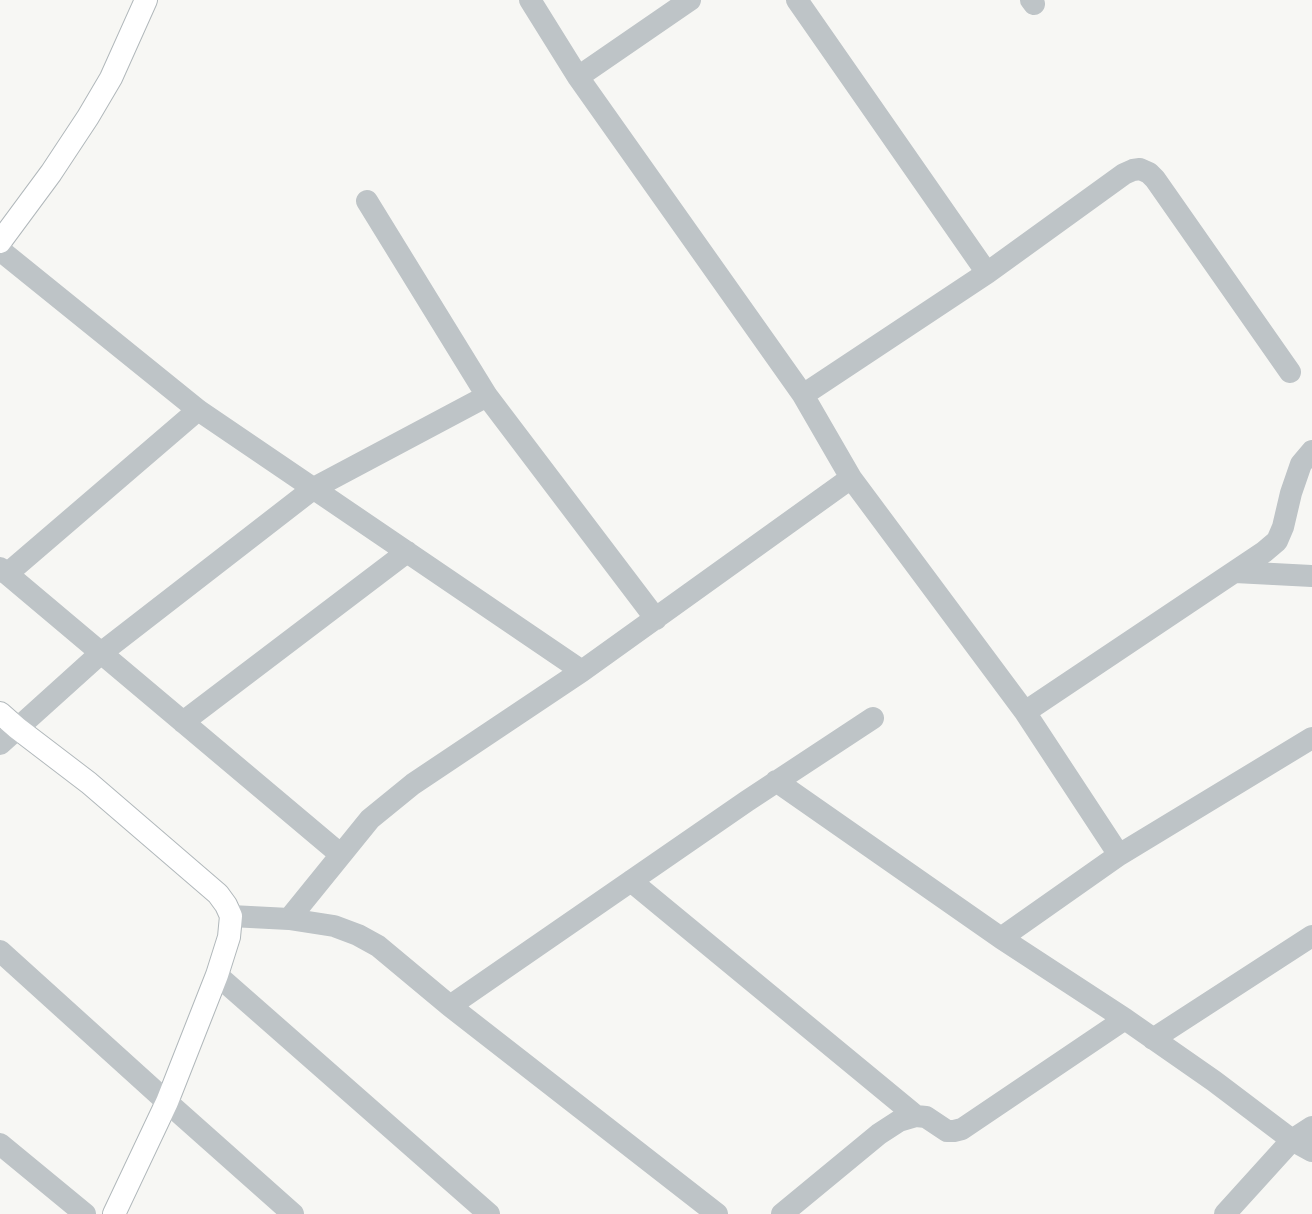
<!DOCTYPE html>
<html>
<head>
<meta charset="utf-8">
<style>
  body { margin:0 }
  canvas { display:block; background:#f7f7f4 }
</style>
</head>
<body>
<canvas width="1312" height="1214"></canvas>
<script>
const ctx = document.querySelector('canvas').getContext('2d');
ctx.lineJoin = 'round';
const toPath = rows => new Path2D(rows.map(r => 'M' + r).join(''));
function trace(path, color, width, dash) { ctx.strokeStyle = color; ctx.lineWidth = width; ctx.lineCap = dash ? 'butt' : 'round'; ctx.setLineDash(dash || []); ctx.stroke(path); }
const secondary = toPath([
  [0,242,51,173,88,117,111,78,146,0],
  [0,713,17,728,89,783,218,894,226,905,231,916,229,937,217,975,167,1102,114,1214]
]);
trace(secondary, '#b1b8bb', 24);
trace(toPath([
  [530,0,578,77,803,395,851,478,1025,712,1119,855],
  [797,0,987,273],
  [1031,0,1034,4],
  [578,77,690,0],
  [367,201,487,396,656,619],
  [0,250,198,410,582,671],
  [803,395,987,273,1124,174,1133,170,1140,169,1149,173,1155,179,1290,372],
  [0,568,340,854],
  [1235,572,1312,576],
  [7,574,198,410],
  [1025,712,1264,552,1277,541,1283,527,1291,493,1301,464,1312,451],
  [183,722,407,552],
  [0,744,101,653,314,488,487,396],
  [776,781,1001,938,1125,1019,1214,1081,1292,1140,1312,1151],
  [631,881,916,1116],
  [231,916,289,919,334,926,358,935,378,946,450,1006,717,1214],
  [289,919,370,819,413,784,582,671,851,478],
  [1001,938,1119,855,1312,738],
  [0,951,167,1102,293,1214],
  [217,975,489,1214],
  [450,1006,747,801,873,718],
  [1153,1039,1312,936],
  [0,1144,85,1214],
  [782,1214,879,1134,899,1121,916,1116,926,1117,947,1131,954,1131,962,1129,1125,1019],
  [1225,1214,1292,1140,1312,1127]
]), '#bec4c7', 22);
trace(secondary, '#fff', 22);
</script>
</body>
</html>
